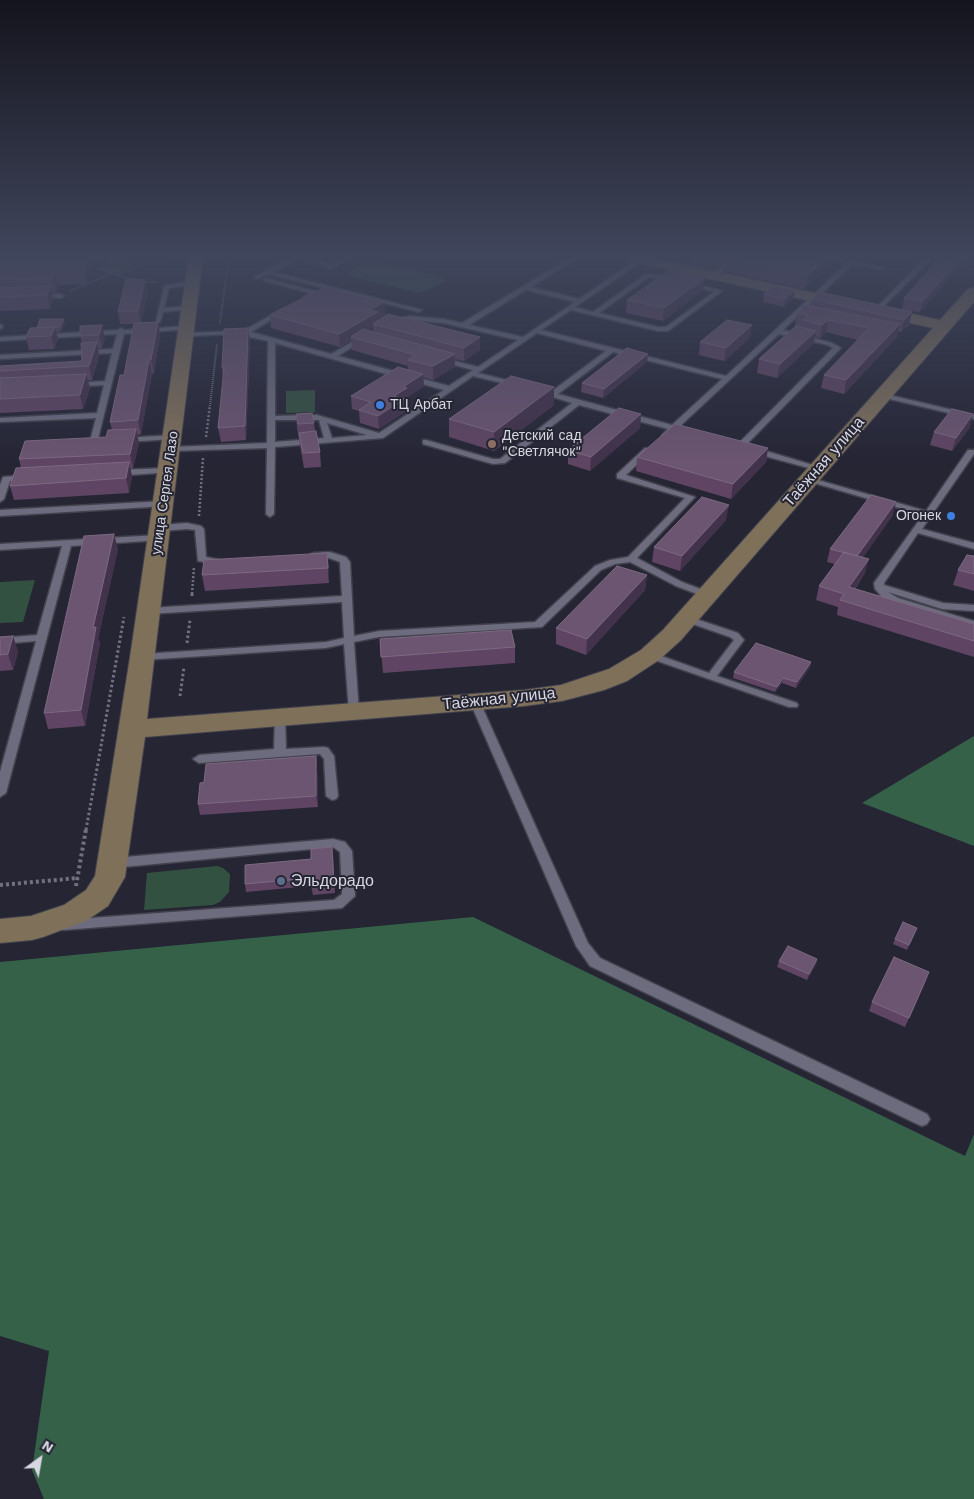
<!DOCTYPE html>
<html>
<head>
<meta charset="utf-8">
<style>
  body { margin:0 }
  #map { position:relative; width:974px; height:1499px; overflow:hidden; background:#252534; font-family:"Work Sans",sans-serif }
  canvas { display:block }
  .north { position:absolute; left:15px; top:1434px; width:50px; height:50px; -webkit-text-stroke:4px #252534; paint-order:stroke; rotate:32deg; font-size:14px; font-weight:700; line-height:20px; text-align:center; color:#d7d7e1 }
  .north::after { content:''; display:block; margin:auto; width:18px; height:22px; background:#d7d7e1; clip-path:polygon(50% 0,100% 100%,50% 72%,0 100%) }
</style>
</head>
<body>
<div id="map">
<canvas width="974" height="1499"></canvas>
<div class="north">N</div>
</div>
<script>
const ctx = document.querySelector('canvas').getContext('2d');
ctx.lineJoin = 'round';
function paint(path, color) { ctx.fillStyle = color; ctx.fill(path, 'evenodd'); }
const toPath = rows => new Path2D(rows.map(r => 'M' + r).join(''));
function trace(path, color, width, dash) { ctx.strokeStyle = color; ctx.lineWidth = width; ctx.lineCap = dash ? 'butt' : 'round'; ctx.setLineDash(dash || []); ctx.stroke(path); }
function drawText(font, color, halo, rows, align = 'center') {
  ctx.font = font + ' "Work Sans",sans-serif'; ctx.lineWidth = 4; ctx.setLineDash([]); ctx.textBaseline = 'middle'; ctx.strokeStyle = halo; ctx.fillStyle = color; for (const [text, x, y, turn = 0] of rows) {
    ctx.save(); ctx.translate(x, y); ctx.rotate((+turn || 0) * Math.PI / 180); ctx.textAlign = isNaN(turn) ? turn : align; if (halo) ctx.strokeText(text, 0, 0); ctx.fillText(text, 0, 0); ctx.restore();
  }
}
paint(toPath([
  [107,260,132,260,131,268,116,274,99,270],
  [374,261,442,277,446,280,427,291,419,293,350,276,347,273,366,262],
  [315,390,315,412,286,413,286,391],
  [35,580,23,622,0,623,0,582],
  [217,866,223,868,230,874,229,892,220,902,213,905,144,910,147,873]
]), '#335140');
paint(toPath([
  [974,736,974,846,862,803],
  [473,917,965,1156,974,1134,974,1499,44,1499,32,1470,49,1351,0,1336,0,962]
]), '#356149');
const lane = toPath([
  [78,256,103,256,103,257,100,259,79,260,76,258,78,256],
  [292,256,303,256,333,264,348,256,356,256,329,270,326,268,328,266,299,259,273,272,422,310,419,312,268,274,257,279,254,277,292,256],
  [573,256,581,256,531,287,579,299,642,256,650,256,575,307,593,312,646,274,677,278,677,280,675,281,649,277,599,313,658,327,666,327,714,292,688,284,688,282,722,291,668,331,658,331,571,310,541,330,726,376,847,263,816,256,830,256,885,268,882,270,853,264,783,330,832,343,841,348,743,448,736,446,833,348,828,345,779,334,679,427,681,429,680,431,675,431,666,437,662,435,668,429,579,405,505,463,493,464,423,444,423,440,426,440,493,459,500,459,572,403,537,392,541,390,551,392,606,351,537,333,478,373,519,383,519,387,473,376,383,438,275,447,274,514,270,517,266,514,267,448,171,451,167,449,171,447,267,443,268,341,235,334,187,336,185,335,185,333,243,331,284,308,286,309,286,311,251,332,331,354,361,337,365,337,365,339,338,356,449,386,473,370,439,361,439,357,478,367,518,340,443,323,410,320,390,324,388,323,388,321,410,316,443,319,462,323,573,256],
  [526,290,575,302,523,337,469,325,526,290],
  [275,343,444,390,379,433,317,415,275,416,275,343],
  [613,352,722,379,672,425,558,394,613,352],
  [275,420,319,420,324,438,275,442,275,420],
  [327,423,367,435,332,438,327,423],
  [734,256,741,256,715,276,711,276,711,274,734,256],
  [927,256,934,256,878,312,874,312,874,310,927,256],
  [266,278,318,292,319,293,307,300,303,300,303,298,310,293,264,281,263,280,266,278],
  [193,281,195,282,195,284,169,288,164,308,190,306,193,308,192,309,163,312,160,322,156,322,164,286,193,281],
  [38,294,61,294,64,296,61,298,36,297,35,296,38,294],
  [0,324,3,326,2,328,0,329,0,324],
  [188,326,190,327,190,329,124,334,97,443,90,441,96,418,0,422,0,418,97,413,104,385,74,387,70,385,74,383,105,381,112,353,0,359,0,355,113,349,117,334,0,341,0,337,118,330,121,328,124,330,188,326],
  [881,393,974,415,974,419,881,397,881,393],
  [173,435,177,437,176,439,123,442,119,440,123,438,173,435],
  [645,448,652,450,626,475,695,497,637,558,682,582,711,593,713,595,711,597,705,597,676,586,630,562,615,564,601,570,542,627,379,637,354,642,359,712,354,715,349,712,344,644,326,648,143,660,138,657,143,654,326,642,344,638,342,602,149,614,144,611,149,608,342,596,340,562,329,558,311,558,311,554,314,553,330,552,346,557,350,562,354,636,379,631,535,622,595,566,610,560,628,557,685,498,617,478,617,474,645,448],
  [750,448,756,448,823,468,822,470,816,470,750,452,750,448],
  [968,450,974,450,974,454,922,529,974,543,974,549,918,533,884,583,884,585,943,603,974,605,974,611,942,609,888,592,898,598,974,621,974,627,892,602,882,597,875,589,874,583,923,515,804,480,805,478,811,478,926,511,968,450],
  [168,468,171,468,171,472,117,476,113,473,117,470,168,468],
  [26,475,30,478,29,480,10,481,4,499,0,502,0,485,3,477,26,475],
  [164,501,168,504,167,506,0,516,0,510,164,501],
  [187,523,201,526,204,529,206,557,221,560,221,564,198,561,195,530,187,529,161,531,157,528,161,525,187,523],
  [159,535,162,536,162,540,71,546,6,793,0,797,0,772,36,641,0,644,0,638,37,635,62,546,0,550,0,544,159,535],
  [687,616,738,633,744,640,717,676,797,703,798,705,797,707,789,707,646,657,645,655,646,653,650,652,709,673,734,640,730,637,684,621,682,619,684,617,687,616],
  [475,699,480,702,588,943,600,958,927,1114,930,1119,927,1124,922,1126,917,1124,590,966,576,946,470,702,475,699],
  [280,715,285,718,286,749,324,747,328,748,334,756,338,796,336,799,332,800,326,796,324,759,320,754,199,763,193,759,199,755,274,749,275,718,280,715],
  [333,839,345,842,352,851,355,896,342,908,64,930,59,929,57,925,59,921,64,920,334,900,342,894,340,852,333,847,113,868,109,866,107,863,109,860,113,858,333,839]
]);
const secondary = toPath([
  [189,256,203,256,147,719,524,690,561,685,609,669,641,650,663,630,933,328,624,260,617,256,646,256,940,320,968,289,974,287,974,302,681,640,659,660,627,681,604,690,562,701,524,706,145,737,125,877,108,906,86,921,43,937,32,940,0,943,0,919,31,916,64,905,86,890,95,876,130,657,189,256]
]);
trace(lane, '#42424e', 3);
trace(secondary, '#42424e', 2);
trace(toPath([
  [97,269,130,279],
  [117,275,165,256],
  [144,282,157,282],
  [70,291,111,274],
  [220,323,229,256],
  [210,406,217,344]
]), '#72727f', 2, [1, 1]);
trace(toPath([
  [206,437,210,405],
  [199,516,203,458],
  [192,594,194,567]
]), '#72727f', 2.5, [2, 2]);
trace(toPath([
  [192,596,192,593],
  [187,643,190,620],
  [180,696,184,667],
  [86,830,124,617]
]), '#72727f', 3, [2.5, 2.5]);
trace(toPath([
  [0,885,78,878],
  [76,886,86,829]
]), '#72727f', 4, [3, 3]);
paint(lane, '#6c6c7e');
paint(secondary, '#7f705a');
paint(toPath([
  [0,256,94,261,87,284,58,285,56,292,52,292,53,299,50,309,0,311],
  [691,256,835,256,834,262,804,289,724,271,726,260,714,269,690,264],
  [942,256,920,312,902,310,904,298],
  [145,280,148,292,141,322,158,322,160,334,154,373,152,374,141,434,137,435,139,443,133,468,130,468,132,476,129,493,14,500,10,486,21,468,19,459,106,437,112,430,110,422,124,375,134,324,120,324,118,312],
  [703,290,663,321,626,313,627,300],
  [794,291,793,299,784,307,763,302,764,294],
  [812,299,912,312,909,325,901,332,898,332,897,337,844,394,821,388,824,375,858,340,826,332,820,338,815,337,814,343,777,378,757,373,759,359,796,326,795,326,797,313,811,306],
  [384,302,385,315,378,319,378,320,480,350,464,361,455,359,455,367,433,380,423,377,424,386,408,397,408,400,404,403,405,412,379,429,360,423,359,411,352,409,351,396,408,370,408,366,352,350,351,340,340,347,271,328,270,315],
  [373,327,373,332,368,330],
  [65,323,61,331,56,332,58,339,54,349,29,350,26,337],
  [80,326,105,338,102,348,98,348,99,356,92,380,88,380,90,388,83,409,0,413,0,366,82,361,82,343,80,336],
  [248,328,250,341,246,440,221,442,218,428,223,380,222,368],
  [750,338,724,361,699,355,700,342],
  [647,362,603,398,581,392,582,383],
  [554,405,494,451,449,437,449,419],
  [296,414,314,423,315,431,320,452,321,467,304,468,297,428],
  [641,414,640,428,590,471,568,464,568,450],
  [970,427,952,451,930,445,934,432],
  [768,448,766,462,731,499,636,471,637,457],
  [893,515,863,557,865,573,855,589,974,624,974,657,837,615,838,607,816,600,819,586,835,564,827,562,830,549],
  [726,520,680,571,652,562,654,547],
  [118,549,98,639,100,643,85,726,48,729,44,713],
  [327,553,329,583,205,591,202,575],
  [974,556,974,591,953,585,958,570],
  [647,575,645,590,586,655,556,644,556,628],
  [13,636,18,652,13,670,0,671,0,637],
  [380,639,515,647,515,663,383,673],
  [811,662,810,667,796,688,782,683,775,692,733,678,734,672],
  [316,756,317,767,318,807,200,815,198,804,204,782],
  [333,855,335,893,313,895,311,886,246,892,245,884,311,859],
  [917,928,907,950,893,944,895,939],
  [817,959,816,964,807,980,777,967,779,961],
  [926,981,905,1027,869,1011,872,1002]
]), '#5f4563');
paint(toPath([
  [89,256,93,256,94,261,87,284,84,270],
  [717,256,731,256,714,269,716,257],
  [829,256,835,256,834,262,804,289,807,276],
  [963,256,970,256,920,312,923,301],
  [55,272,58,285,56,292,53,279],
  [705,278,703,290,663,321,664,308],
  [145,280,148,292,141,323,138,311],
  [50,286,53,299,50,309,47,295],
  [794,291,793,299,784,307,785,299],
  [384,302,385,315,378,319,378,324,373,324,373,327,355,338,351,337,351,340,340,347,339,334,370,310],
  [912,312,909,325,901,332,904,320],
  [64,319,65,323,61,331,60,327],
  [828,320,826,332,820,338,822,325],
  [158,322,160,334,154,373,151,360],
  [900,324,897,337,844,394,846,380],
  [102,325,105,338,102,348,99,335],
  [752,325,750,338,724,361,726,348],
  [55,327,58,339,54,349,51,336],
  [248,328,250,341,246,440,245,426],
  [816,331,814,343,777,378,780,364],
  [480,337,480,350,464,361,464,348],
  [97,342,99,356,92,380,89,366],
  [455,354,455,367,433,380,433,366],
  [648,354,647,362,603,398,604,389],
  [149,360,152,374,141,434,138,420],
  [86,374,90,388,83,409,80,395],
  [423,374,424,386,408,397,408,400,404,403,405,412,379,429,378,416,394,396,403,387],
  [554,387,554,405,494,451,494,432],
  [641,414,640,428,590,471,591,457],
  [973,414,970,427,952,451,956,438],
  [136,429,139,443,133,468,130,454],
  [768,448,766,462,731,499,733,484],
  [129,462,132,476,129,493,126,478],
  [896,502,893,515,854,570,857,556],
  [729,505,726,520,680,571,682,556],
  [114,534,118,549,98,639,100,643,85,726,81,710,93,628],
  [327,553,329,568,329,583],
  [869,559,865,573,846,601,849,587],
  [647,575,645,590,586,655,587,639],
  [13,636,18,652,13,670,8,654],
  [811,662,810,667,796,688,797,682],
  [783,678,782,683,775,692,777,687],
  [316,756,317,767,318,807,316,796],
  [332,847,333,855,335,893,334,885],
  [817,959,816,964,807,980,809,974],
  [929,972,926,981,905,1027,909,1018]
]), '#42324b');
const building = toPath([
  [0,256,89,256,84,270,55,272,53,279,0,280,0,256],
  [730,256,829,256,807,276,726,259,730,256],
  [942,256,963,256,923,301,904,298,942,256],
  [668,271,705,278,664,308,627,300,668,271],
  [126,278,145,280,138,311,118,312,126,278],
  [50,286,47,295,0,297,0,288,50,286],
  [774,286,794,291,785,299,764,294,774,286],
  [325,287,384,302,370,310,378,312,339,334,270,315,325,287],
  [820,292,912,312,904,320,812,299,820,292],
  [805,305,900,324,846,380,824,375,869,328,828,320,822,325,803,320,808,315,797,313,805,305],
  [388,314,480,337,464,348,373,324,388,314],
  [40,319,64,319,60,327,55,327,37,328,40,319],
  [727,320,752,325,726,348,700,342,727,320],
  [158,322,151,360,149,360,138,420,110,422,120,375,124,375,134,323,158,322],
  [102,325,99,335,80,336,80,326,102,325],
  [796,326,816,331,780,364,759,359,796,326],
  [55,327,51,336,26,337,30,328,55,327],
  [248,328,245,426,218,428,224,368,222,368,224,329,248,328],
  [363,329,455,354,433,366,408,360,415,355,351,337,363,329],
  [97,342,89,366,0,371,0,366,82,361,81,343,97,342],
  [627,348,648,354,604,389,582,383,627,348],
  [398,367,423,374,403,387,407,388,394,396,404,399,378,416,359,410,371,402,351,396,398,367],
  [86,374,80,395,0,399,0,378,86,374],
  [511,376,554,387,494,432,449,419,511,376],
  [619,408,641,414,591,457,568,450,619,408],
  [952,409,973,414,956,438,934,432,952,409],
  [312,413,314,423,298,424,296,414,312,413],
  [675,424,768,448,733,484,637,457,675,424],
  [136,429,130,454,19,459,25,441,106,437,108,430,136,429],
  [316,431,320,452,303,453,299,433,316,431],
  [129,462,126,478,10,486,16,468,129,462],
  [871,495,896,502,857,556,830,549,871,495],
  [702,497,729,505,682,556,654,547,702,497],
  [114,534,93,628,96,627,81,710,44,713,84,536,114,534],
  [844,552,869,559,849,587,974,624,974,641,840,600,844,594,819,586,844,552],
  [327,553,328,568,202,575,204,560,327,553],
  [967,555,974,556,974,574,958,570,967,555],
  [617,566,647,575,587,639,556,628,617,566],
  [511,630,515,647,381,657,380,639,511,630],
  [13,636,8,654,0,655,0,637,13,636],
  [756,643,811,662,797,682,783,678,777,687,734,672,756,643],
  [316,756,316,796,198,804,200,783,204,782,206,764,316,756],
  [332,847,334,885,311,887,311,878,245,884,245,865,311,859,311,849,332,847],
  [903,922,917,928,909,945,895,939,903,922],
  [788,946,817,959,809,974,779,961,788,946],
  [894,957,929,972,909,1018,872,1002,894,957]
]);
paint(building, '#6c5571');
trace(building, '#7d6982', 1);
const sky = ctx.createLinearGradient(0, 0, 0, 466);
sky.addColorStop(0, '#14141d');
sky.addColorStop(0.55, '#40465c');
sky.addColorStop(1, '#40465c00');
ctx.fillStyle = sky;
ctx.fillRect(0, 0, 974, 466);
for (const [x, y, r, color] of [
  [380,405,5,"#3f7fe0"],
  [492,444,5,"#8d6e63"],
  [951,516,5,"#3f7fe0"],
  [281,881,5,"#5c6f8a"]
]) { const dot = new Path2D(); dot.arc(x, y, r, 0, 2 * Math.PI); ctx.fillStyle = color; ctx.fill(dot); trace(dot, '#252534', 2); }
drawText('14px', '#d7d7e1', '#252534', [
  ["ТЦ Арбат",390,405],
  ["Детский сад",502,436],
  ["\"Светлячок\"",502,452],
  ["Огонек",941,516,"right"]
], 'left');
drawText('14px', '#d7d7e1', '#252534', [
  ["улица Сергея Лазо",165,493,-82]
]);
drawText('16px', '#d7d7e1', '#252534', [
  ["Таёжная улица",824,462,-49],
  ["Таёжная улица",499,699,-6]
]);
drawText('16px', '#d7d7e1', '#252534', [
  ["Эльдорадо",291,881]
], 'left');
</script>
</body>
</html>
